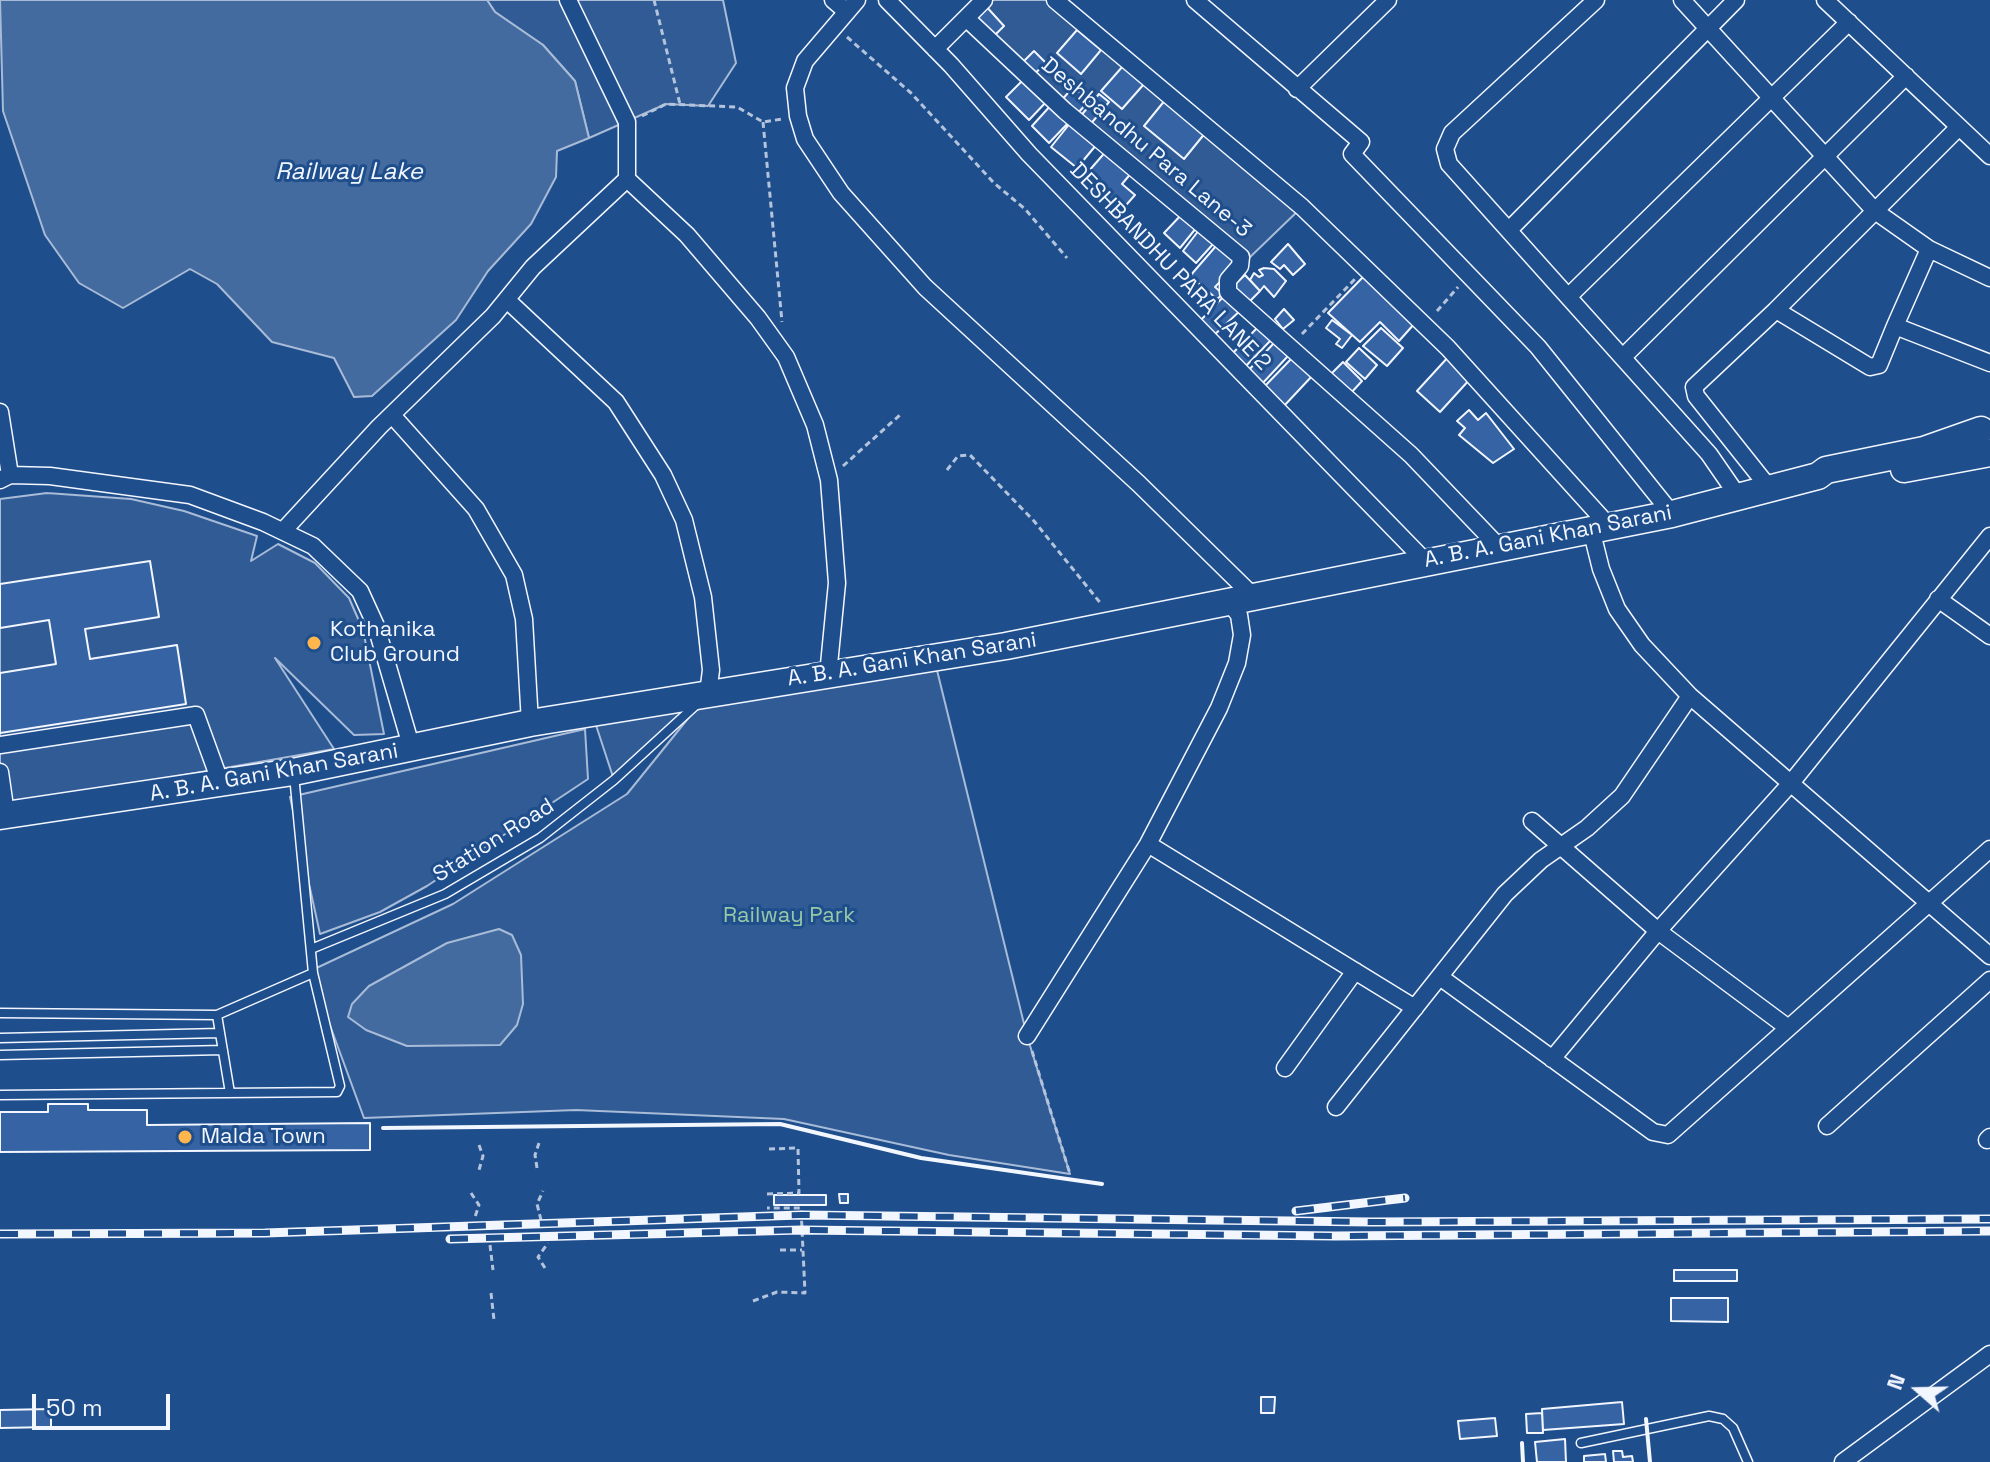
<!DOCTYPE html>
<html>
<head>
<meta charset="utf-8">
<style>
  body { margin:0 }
  #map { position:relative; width:1990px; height:1462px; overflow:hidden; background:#1f4e8c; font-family:"Space Grotesk",sans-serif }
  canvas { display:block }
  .north { position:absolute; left:1878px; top:1350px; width:80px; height:80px; -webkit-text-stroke:6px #1f4e8c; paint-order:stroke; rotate:290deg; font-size:22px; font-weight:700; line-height:32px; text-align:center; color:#f2f6ff }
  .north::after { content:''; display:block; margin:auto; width:28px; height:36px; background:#f2f6ff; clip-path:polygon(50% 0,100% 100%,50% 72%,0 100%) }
  .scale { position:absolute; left:32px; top:1394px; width:138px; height:36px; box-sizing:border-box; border:4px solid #f2f6ff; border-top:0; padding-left:10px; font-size:24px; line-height:28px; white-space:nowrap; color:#f2f6ff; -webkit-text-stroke:6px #1f4e8c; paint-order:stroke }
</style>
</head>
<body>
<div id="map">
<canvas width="1990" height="1462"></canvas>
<div class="north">N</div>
<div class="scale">50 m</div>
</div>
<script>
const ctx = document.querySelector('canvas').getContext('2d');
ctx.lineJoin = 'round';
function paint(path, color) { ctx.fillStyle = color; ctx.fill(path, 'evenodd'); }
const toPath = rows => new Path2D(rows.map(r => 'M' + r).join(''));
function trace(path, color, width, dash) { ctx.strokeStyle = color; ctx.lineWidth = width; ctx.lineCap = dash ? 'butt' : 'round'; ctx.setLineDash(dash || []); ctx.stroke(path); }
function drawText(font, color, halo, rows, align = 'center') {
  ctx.font = font + ' "Space Grotesk",sans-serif'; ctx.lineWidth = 6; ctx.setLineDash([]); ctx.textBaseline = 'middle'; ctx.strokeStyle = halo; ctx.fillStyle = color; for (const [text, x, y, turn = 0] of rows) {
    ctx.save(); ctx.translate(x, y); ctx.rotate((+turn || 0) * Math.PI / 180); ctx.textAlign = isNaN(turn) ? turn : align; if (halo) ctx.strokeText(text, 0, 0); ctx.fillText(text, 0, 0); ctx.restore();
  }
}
const built = toPath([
  [487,0,723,0,736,63,708,106,666,104,589,138,575,81,543,45,495,12,487,0],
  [985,0,1053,0,1302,207,1246,261,967,18,985,0],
  [47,493,131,499,184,511,257,536,251,561,278,544,315,563,349,598,363,630,384,734,354,735,275,658,334,749,0,807,0,499,47,493],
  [934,658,1027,1036,1070,1174,949,1155,784,1119,576,1110,364,1118,310,971,453,904,627,794,703,700,614,780,592,713,934,658],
  [585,729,588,779,427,886,380,912,320,934,290,797,585,729]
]);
paint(built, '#305b95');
trace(built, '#a8bbd7', 2);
const water = toPath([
  [0,0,487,0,495,12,543,45,575,81,589,138,557,151,556,177,531,224,488,271,456,320,372,396,354,397,334,358,272,342,217,284,190,269,123,308,79,283,45,235,3,111,0,0],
  [499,929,512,935,521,955,523,1004,517,1025,500,1045,407,1046,366,1030,348,1017,352,1004,369,986,447,943,499,929]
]);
paint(water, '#446ba0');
trace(water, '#a8bbd7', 2);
const building = toPath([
  [984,4,1004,26,990,40,969,19,984,4],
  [1077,30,1101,50,1081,74,1057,53,1077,30],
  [1034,51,1046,63,1030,78,1018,67,1034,51],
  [1123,66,1144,84,1122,109,1101,91,1123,66],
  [1025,78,1048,100,1029,120,1006,97,1025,78],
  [1073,87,1089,101,1076,115,1061,101,1073,87],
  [1099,94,1109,102,1089,126,1079,118,1099,94],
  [1166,99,1206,132,1184,159,1144,126,1166,99],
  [1052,104,1070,121,1049,143,1032,126,1052,104],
  [1071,122,1097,144,1077,168,1051,147,1071,122],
  [1108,149,1133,171,1122,184,1135,195,1119,213,1081,180,1108,149],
  [1183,213,1197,227,1180,248,1164,233,1183,213],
  [1199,230,1214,243,1196,263,1183,251,1199,230],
  [1288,244,1305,264,1293,275,1284,265,1280,269,1271,262,1288,244],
  [1216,246,1237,264,1215,287,1223,294,1217,299,1190,276,1216,246],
  [1264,268,1274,269,1286,281,1274,297,1264,286,1260,291,1250,280,1254,273,1259,277,1263,275,1259,270,1264,268],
  [1245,275,1260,291,1247,304,1230,289,1245,275],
  [1365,275,1415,323,1399,341,1380,322,1360,342,1328,313,1365,275],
  [1226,294,1243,308,1211,338,1197,324,1226,294],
  [1284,309,1294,320,1283,329,1275,319,1284,309],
  [1332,320,1352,335,1342,348,1336,344,1340,339,1326,328,1332,320],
  [1258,327,1271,340,1243,369,1230,356,1258,327],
  [1381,328,1403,348,1387,366,1363,346,1381,328],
  [1274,343,1288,356,1261,385,1247,372,1274,343],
  [1359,348,1377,365,1365,379,1346,362,1359,348],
  [1450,355,1471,378,1440,412,1417,391,1450,355],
  [1293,357,1313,375,1283,407,1263,388,1293,357],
  [1343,362,1362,381,1350,394,1330,375,1343,362],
  [1469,410,1478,420,1486,413,1514,449,1493,463,1459,435,1465,428,1457,421,1469,410],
  [150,561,159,617,85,629,90,659,177,645,186,704,0,733,0,673,56,664,49,620,0,628,0,584,150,561],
  [48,1104,88,1104,88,1110,147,1110,147,1125,370,1123,370,1150,0,1152,0,1112,48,1112,48,1104],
  [839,1194,848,1194,848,1203,840,1203,839,1194],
  [774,1195,826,1195,826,1205,774,1205,774,1195],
  [1674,1270,1737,1270,1737,1281,1674,1281,1674,1270],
  [1671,1298,1728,1298,1728,1322,1671,1321,1671,1298],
  [1261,1397,1275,1397,1274,1413,1261,1413,1261,1397],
  [1622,1402,1624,1424,1543,1430,1542,1409,1622,1402],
  [51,1409,51,1427,0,1428,0,1410,51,1409],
  [1542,1413,1543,1433,1527,1433,1526,1414,1542,1413],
  [1495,1418,1497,1436,1460,1439,1458,1421,1495,1418],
  [1565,1439,1566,1462,1537,1462,1535,1442,1565,1439],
  [1613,1451,1622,1451,1623,1457,1632,1456,1633,1462,1614,1462,1613,1451],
  [1605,1454,1606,1462,1584,1462,1584,1456,1605,1454]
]);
paint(building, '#3563a3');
trace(building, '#f2f6ff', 2);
const service = toPath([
  [311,949,445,894,540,838,614,780,696,705],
  [0,1013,217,1015,313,973],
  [217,1015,230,1093],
  [0,1038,220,1033],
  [0,1055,223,1050],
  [0,1095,337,1092,340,1086,313,973,294,775],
  [1581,1443,1709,1416,1723,1419,1733,1428,1748,1462]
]);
const minor = toPath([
  [833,0,847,12],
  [857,0,805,61,795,88,798,116,805,139,841,193,925,287,1139,484,1253,596],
  [887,0,951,65,1029,154,1425,561],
  [1055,0,1302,207,1448,348,1609,526],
  [1195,0,1361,142,1352,154,1538,347,1672,514],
  [1596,0,1452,133,1445,149,1449,164,1709,454,1738,496],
  [1682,0,1875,211,1929,249,1990,278],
  [1825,0,1990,156],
  [966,18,1065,111,1241,257,1240,266,1228,280,1228,292,1411,455,1499,547],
  [935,49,984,0],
  [1297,89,1388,0],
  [627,179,687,235,758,318,786,357,815,425,829,480,837,583,828,675],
  [1510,229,1736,0],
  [1569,296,1849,22],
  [507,300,616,402,663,475,684,520,703,597,711,670,708,694],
  [1776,310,1959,127],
  [1895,326,1929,249],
  [1623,357,1906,76],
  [0,412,10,475],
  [392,415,476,509,514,575,524,619,530,723],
  [0,480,10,475,50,476,190,495,263,522,313,546,360,591,376,626,412,749],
  [1770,489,1696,396,1694,387,1776,310,1870,367,1879,365,1895,326,1990,363],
  [1591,529,1601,569,1617,609,1642,645,1690,696,1990,956],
  [283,531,379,427,493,316,533,267,627,179,627,122,568,0],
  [1938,599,1990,636],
  [0,745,196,715,221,784],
  [0,772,6,814],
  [1532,821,1658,931,1787,1027],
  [1148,844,1415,1008],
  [1440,977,1653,1132,1668,1135,1990,849],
  [1027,1036,1148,844,1219,708,1237,663,1242,635,1239,615,1228,601],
  [1552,1059,1658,931,1791,783,1990,536],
  [1285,1068,1355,971],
  [1336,1107,1505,894,1541,860,1587,828,1622,796,1690,696],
  [1827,1126,1990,980],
  [1987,1140,1990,1137],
  [1843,1462,1990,1354]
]);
const primary = toPath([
  [1904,469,1990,453],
  [0,816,293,772,530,723,1006,646,1672,514,1818,476,1826,470,1924,450,1981,430]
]);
trace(service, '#f2f6ff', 11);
trace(minor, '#f2f6ff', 19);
trace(primary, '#f2f6ff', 29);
trace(toPath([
  [654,0,680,104],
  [847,37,911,93,994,183,1025,209,1067,258],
  [642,116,666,104,737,107,763,122,782,119],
  [763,122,782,322],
  [1437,311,1458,287],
  [1302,334,1355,279],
  [843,466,901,414],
  [947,470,958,456,970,455,1034,521,1102,605],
  [1032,1051,1070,1174],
  [479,1145,483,1156,479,1170],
  [537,1168,535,1155,539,1143],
  [471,1193,479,1205,475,1217],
  [767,1194,799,1193,798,1148,769,1149],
  [541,1220,537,1204,543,1191],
  [490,1245,493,1270],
  [780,1250,802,1250],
  [545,1268,538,1257,548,1243],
  [491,1293,494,1320],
  [753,1301,777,1292,805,1293,801,1208,767,1208]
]), '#b3c4dc', 3, [6, 4]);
trace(service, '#1f4e8c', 8);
trace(minor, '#1f4e8c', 16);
trace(primary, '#1f4e8c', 26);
const rail = toPath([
  [1296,1211,1405,1198],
  [0,1234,265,1233,801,1215,1372,1222,1990,1219],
  [450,1239,801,1230,1335,1236,1990,1231]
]);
trace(rail, '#f2f6ff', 9);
trace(rail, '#1f4e8c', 6, [18]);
trace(toPath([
  [383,1128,780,1124,921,1158,1102,1184],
  [1646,1419,1650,1462],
  [1522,1443,1523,1462]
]), '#f2f6ff', 4);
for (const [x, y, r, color] of [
  [314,643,8,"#ffb74d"],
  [185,1137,8,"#ffb74d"]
]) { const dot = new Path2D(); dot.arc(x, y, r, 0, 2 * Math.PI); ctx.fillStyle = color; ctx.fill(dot); trace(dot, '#1f4e8c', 3); }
drawText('22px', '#f2f6ff', '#1f4e8c', [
  ["Deshbandhu Para Lane-3",1146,148,40],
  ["DESHBANDHU PARA LANE 2",1170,267,46],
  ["A. B. A. Gani Khan Sarani",1548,537,-11],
  ["A. B. A. Gani Khan Sarani",912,660,-9],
  ["A. B. A. Gani Khan Sarani",274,773,-10],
  ["Station Road",494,841,-32]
]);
drawText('22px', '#f2f6ff', '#1f4e8c', [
  ["Kothanika",330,630],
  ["Club Ground",330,655],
  ["Malda Town",201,1137]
], 'left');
drawText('22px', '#97c8a6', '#1f4e8c', [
  ["Railway Park",789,916]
]);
drawText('italic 24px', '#f2f6ff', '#1f4e8c', [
  ["Railway Lake",349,172]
]);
</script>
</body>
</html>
